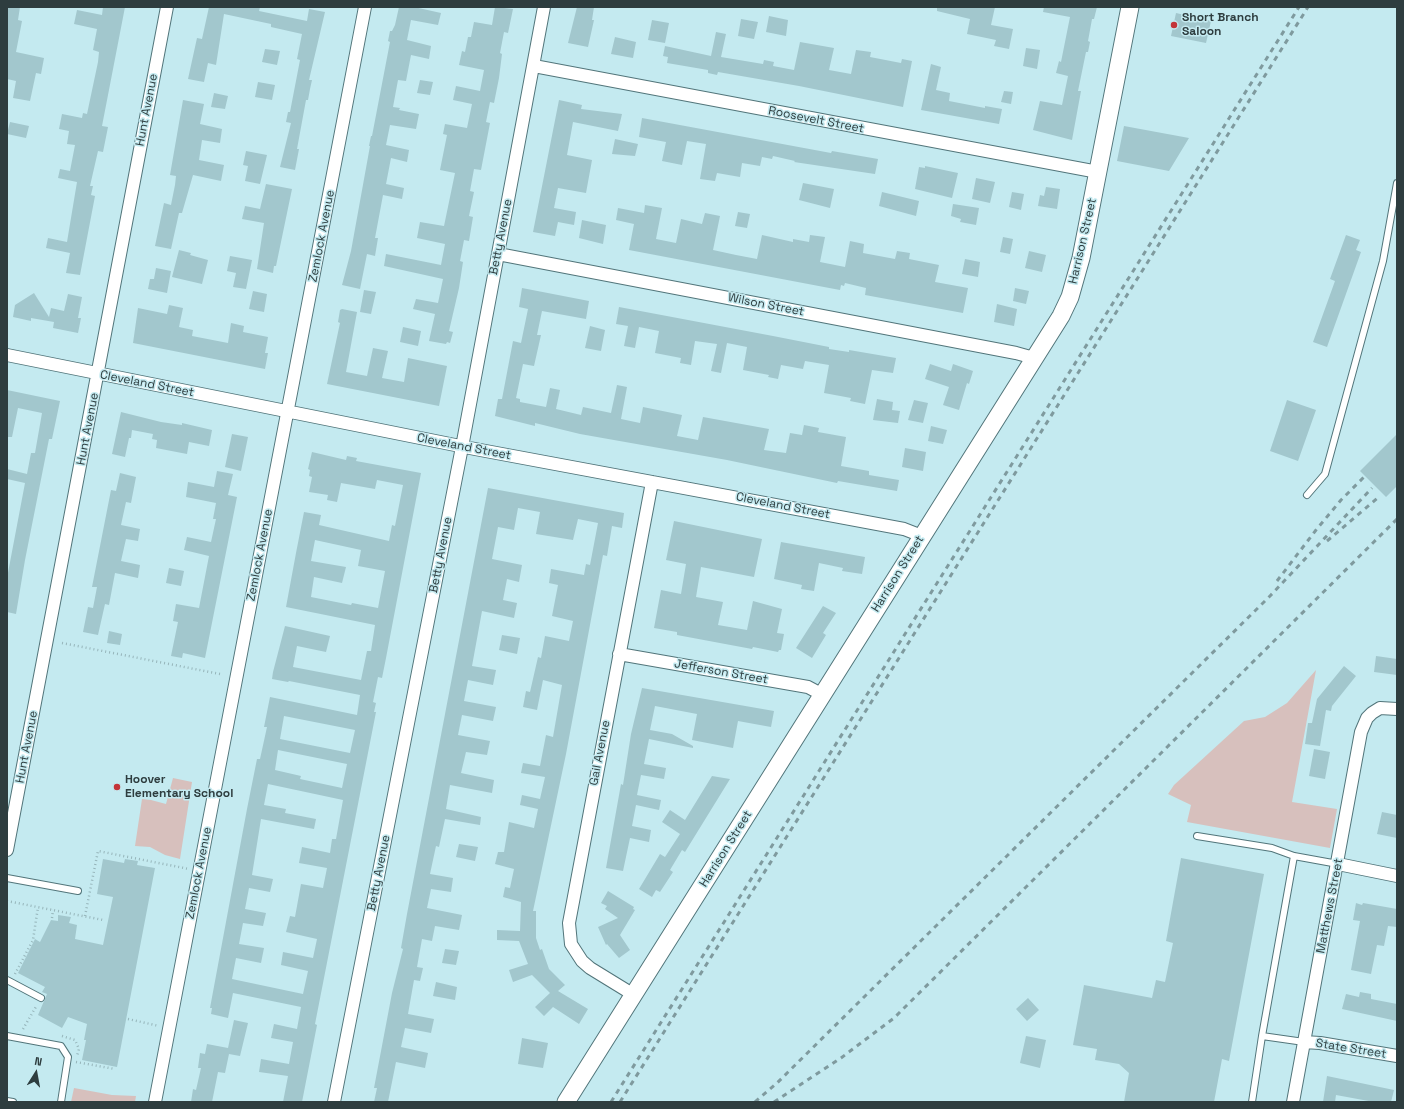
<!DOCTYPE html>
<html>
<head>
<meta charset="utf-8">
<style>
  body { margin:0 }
  #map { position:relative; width:1404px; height:1109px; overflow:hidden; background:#c4eaf0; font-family:"Space Grotesk",sans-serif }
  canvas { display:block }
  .frame { position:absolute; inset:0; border:8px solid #2e3d3f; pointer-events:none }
  .north { position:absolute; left:16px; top:1053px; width:40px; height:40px; -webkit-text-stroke:3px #c4eaf0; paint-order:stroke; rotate:11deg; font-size:11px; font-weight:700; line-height:16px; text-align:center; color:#2e3d3f }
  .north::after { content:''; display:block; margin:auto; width:14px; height:18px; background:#2e3d3f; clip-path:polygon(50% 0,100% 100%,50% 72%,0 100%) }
</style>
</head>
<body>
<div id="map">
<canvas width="1404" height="1109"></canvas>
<div class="frame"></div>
<div class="north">N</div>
</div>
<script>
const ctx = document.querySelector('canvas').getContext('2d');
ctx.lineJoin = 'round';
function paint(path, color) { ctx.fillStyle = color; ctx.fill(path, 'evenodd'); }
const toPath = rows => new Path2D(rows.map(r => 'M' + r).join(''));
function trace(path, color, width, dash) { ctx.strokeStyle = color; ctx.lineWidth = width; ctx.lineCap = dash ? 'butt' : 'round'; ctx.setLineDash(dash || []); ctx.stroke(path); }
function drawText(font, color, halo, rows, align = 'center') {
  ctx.font = font + ' "Space Grotesk",sans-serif'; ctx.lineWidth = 3; ctx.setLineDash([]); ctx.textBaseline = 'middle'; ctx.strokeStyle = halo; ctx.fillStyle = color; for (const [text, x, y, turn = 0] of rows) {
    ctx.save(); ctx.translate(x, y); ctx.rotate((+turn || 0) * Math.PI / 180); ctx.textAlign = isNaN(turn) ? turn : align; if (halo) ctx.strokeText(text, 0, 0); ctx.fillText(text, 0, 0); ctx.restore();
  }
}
paint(toPath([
  [1316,670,1292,802,1337,809,1330,848,1187,822,1191,805,1168,794,1174,785,1244,721,1265,717,1287,703],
  [173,778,192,782,180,859,165,855,150,847,135,846,142,799,151,800,166,804],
  [74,1088,112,1095,136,1096,135,1102,71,1102]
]), '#d7c0bd');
paint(toPath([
  [7,7,20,7,18,20,22,21,16,52,44,58,41,74,36,73,30,101,13,98,16,81,7,79],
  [103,7,125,7,102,126,108,127,103,152,98,151,90,186,93,186,91,195,95,196,80,275,66,273,70,253,46,248,48,238,67,242,77,182,58,178,60,169,70,171,75,145,67,144,69,131,59,129,62,114,82,118,83,113,87,114,98,62,99,52,93,50,97,29,74,24,77,10,102,15],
  [209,7,260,7,259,11,307,21,309,9,325,12,309,80,312,80,310,89,308,100,306,100,297,149,299,149,295,170,280,167,291,123,286,122,288,112,290,112,300,60,297,59,302,34,271,27,271,24,224,14,216,65,208,63,204,82,188,79,197,38,202,39],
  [399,7,414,7,441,13,438,25,411,20,407,40,431,46,429,59,411,55,406,81,398,80,393,107,400,108,399,110,419,114,416,129,390,125,386,145,409,150,407,162,391,158,386,184,404,188,402,199,383,195,375,238,378,238,375,256,367,254,360,289,342,285,351,251,370,146,369,146,371,136,372,136,390,42,388,41,390,31,392,31,395,25],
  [495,7,513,9,508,33,504,32,500,53,502,54,499,78,494,103,490,102,486,122,490,123,481,170,474,169,470,191,474,192,469,216,473,217,469,241,464,240,460,261,463,262,459,288,449,331,453,332,450,343,447,342,446,344,429,341,435,314,413,309,416,299,438,303,443,279,384,266,386,254,441,265,445,244,417,238,420,222,444,226,455,173,440,170,447,135,443,134,445,124,467,128,472,104,453,100,456,86,480,91,484,70,459,65,462,51,465,52,468,37,471,37,474,22,492,25],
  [577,7,594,7,592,20,594,20,588,47,568,43],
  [937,7,995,7,991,25,1013,29,1009,49,994,46,996,40,967,34,970,19,937,11],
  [1044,7,1097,7,1094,19,1092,19,1088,41,1090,42,1088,52,1086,52,1078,91,1081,91,1072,140,1033,130,1040,101,1062,105,1068,76,1056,73,1059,61,1061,62,1070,17,1043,12],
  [1176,13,1211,21,1206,43,1171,36],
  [769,16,788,20,786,36,766,32],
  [741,19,758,22,754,39,738,36],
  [652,20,669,23,665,43,648,40],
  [716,32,726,34,721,57,763,64,764,60,774,62,773,66,794,70,800,42,834,48,829,70,851,74,856,50,871,52,870,57,901,63,902,59,912,61,903,107,799,86,718,72,717,75,708,73,708,70,667,63,668,57,663,56,665,46,711,56],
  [615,37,636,42,633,58,611,54],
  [1026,48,1040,50,1037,69,1023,66],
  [265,49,280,51,277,65,262,62],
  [931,64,941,67,936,90,950,93,949,101,985,108,985,106,1002,109,999,124,921,110],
  [420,80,433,82,430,95,417,93],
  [258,82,275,85,272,100,255,97],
  [1004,91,1013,92,1011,104,1001,102],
  [214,93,228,96,225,109,211,107],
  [183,100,204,104,200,124,222,129,220,143,202,140,199,160,224,165,221,181,193,175,182,213,179,213,171,249,155,246,164,203,171,205,175,185,176,176,170,175],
  [559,100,582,105,581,109,622,114,618,131,573,122,567,155,592,160,586,193,558,188,554,208,576,212,574,225,558,222,555,236,533,232],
  [642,118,831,153,832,151,878,159,875,174,794,162,795,161,773,156,772,159,762,157,760,166,742,163,740,177,717,173,715,181,700,179,706,144,687,141,682,165,662,161,666,142,639,137],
  [10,122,29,126,26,138,7,134],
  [1124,126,1189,138,1169,171,1117,161],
  [615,139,638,144,635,156,612,154],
  [246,151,267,155,260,184,245,181,248,166,243,165],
  [925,166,958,173,952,198,915,189,919,167,925,168],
  [976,178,995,182,990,203,972,199],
  [803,183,834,189,830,208,799,200],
  [266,184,292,189,276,266,274,266,273,273,257,269,264,223,242,219,245,206,260,209],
  [1046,187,1060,189,1057,209,1038,206,1040,195,1044,196],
  [882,192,919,201,916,216,879,206],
  [1012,192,1024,194,1021,210,1009,207],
  [953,204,979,208,976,225,960,222,961,219,951,216],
  [645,205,662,208,656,239,676,243,681,219,702,224,705,213,720,216,713,250,736,255,757,259,762,235,793,242,793,239,809,242,810,235,825,237,820,262,845,267,850,241,864,244,863,253,895,259,897,251,910,253,909,259,939,265,935,282,968,288,963,313,865,295,866,288,845,283,844,286,841,285,840,290,824,287,629,250,634,224,616,220,618,208,644,213],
  [738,212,750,214,747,228,735,226],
  [582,220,606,225,603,244,579,238],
  [1346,235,1360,240,1356,250,1361,252,1327,347,1313,342,1335,281,1330,279],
  [1003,237,1013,239,1010,254,1000,252],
  [179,250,191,253,190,255,208,260,202,284,172,277],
  [1029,251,1046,255,1042,272,1025,268],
  [230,256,252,260,246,289,233,287,236,273,227,271],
  [965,259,980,262,978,277,962,274],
  [156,268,171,271,167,293,148,289,150,279,154,279],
  [522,288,589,301,586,319,542,311,537,335,541,335,534,366,523,364,516,398,520,399,520,402,546,407,550,388,560,390,556,409,581,415,583,407,611,413,617,385,627,387,621,419,640,423,643,407,682,415,677,436,698,440,703,417,769,429,764,450,786,453,790,433,802,435,804,425,819,428,818,432,846,437,841,466,869,471,869,475,899,480,897,491,838,481,837,483,727,460,580,434,535,423,535,426,495,416,498,399,502,399,513,341,521,343,528,309,519,307],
  [1015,288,1029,291,1026,304,1013,301],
  [364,290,376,292,371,314,360,312],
  [253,291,267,294,264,312,249,309],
  [34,293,49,317,51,308,64,311,68,294,82,297,78,318,81,318,78,333,53,328,54,322,31,318,31,321,13,317,15,305],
  [997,304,1017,309,1014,326,994,322],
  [169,305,183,308,179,327,193,330,192,336,228,343,231,323,244,326,243,332,268,337,265,353,268,353,265,369,133,343,138,308,167,314],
  [619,307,773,336,829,347,829,349,849,352,849,350,896,358,893,373,872,370,865,404,850,401,851,398,824,393,829,365,805,361,803,369,781,365,778,379,768,377,769,375,743,370,747,347,727,343,721,373,711,371,717,344,695,341,691,365,680,363,681,358,655,353,659,331,639,327,635,348,624,346,628,326,616,324],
  [342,309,357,312,346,372,367,376,373,348,388,351,382,378,404,382,408,358,447,366,439,406,327,384,340,323,338,322,340,310],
  [590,326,605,330,601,351,585,348],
  [403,327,421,331,418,346,400,342],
  [930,364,951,371,953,364,973,371,969,384,967,383,959,410,943,405,949,387,925,379],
  [7,390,60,401,52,439,49,439,25,560,16,614,7,612,7,578,25,483,7,479,7,469,27,474,31,453,35,453,42,413,18,408,12,437,7,437],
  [877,399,893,402,892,410,900,411,898,423,873,420],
  [914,400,928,403,923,423,908,420],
  [1287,400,1316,410,1298,461,1270,451],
  [121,412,161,422,182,425,182,423,212,430,209,446,189,442,187,454,156,448,157,440,152,439,153,434,132,430,131,438,129,438,125,457,112,454],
  [931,426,947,430,943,444,928,441],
  [232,434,248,437,241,471,225,467],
  [1397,434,1397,486,1386,497,1360,471],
  [905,448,926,452,923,471,902,467],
  [312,452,346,460,347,456,357,458,356,461,421,473,386,658,382,678,378,677,373,702,376,703,374,712,376,712,315,1024,317,1025,302,1102,283,1102,288,1076,259,1072,261,1059,289,1064,293,1042,271,1038,274,1024,297,1029,301,1007,233,993,228,1018,211,1014,212,1008,210,1008,247,809,257,759,260,759,267,727,264,727,270,697,357,715,360,695,289,681,288,682,272,679,273,672,285,626,330,636,326,652,297,646,293,667,361,680,367,651,371,651,375,625,286,607,296,553,304,512,321,515,319,525,389,541,392,525,395,526,403,485,377,480,375,489,341,483,337,502,327,500,328,495,309,492,312,477,309,476,310,470,308,469],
  [315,540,361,550,358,566,385,571,378,608,352,603,351,605,311,597,314,577,342,583,346,567,311,561],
  [284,716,355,730,350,753,280,739],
  [278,750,347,764,342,788,300,779,301,776,275,770],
  [268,784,343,800,336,839,332,839,330,853,302,847,299,863,327,868,323,888,301,884,295,917,290,916,286,932,317,939,313,958,283,952,281,965,308,971,303,994,232,979,236,958,261,963,264,948,239,944,243,923,263,926,266,913,245,909,249,888,270,892,273,879,252,875,261,819,314,829,316,819,285,813,286,809,264,805],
  [217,471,233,474,228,495,237,497,205,658,183,653,182,658,171,656,178,622,173,621,176,604,199,608,209,556,184,550,187,537,211,542,216,519,213,519,216,503,186,497,188,482,214,487],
  [120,473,136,477,131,503,126,502,121,525,140,529,138,541,126,539,121,561,140,565,138,578,115,573,109,605,105,604,98,635,83,632,88,607,93,608,97,587,92,587,111,490,116,491],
  [488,488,624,513,622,528,612,526,607,556,603,555,566,754,533,911,536,911,536,938,540,950,542,949,549,969,565,985,558,991,588,1009,579,1024,553,1007,544,1016,535,1007,550,993,532,975,513,982,509,970,528,964,519,941,497,940,497,930,520,931,521,902,503,897,505,887,510,888,514,869,495,864,498,852,504,852,509,822,534,828,538,809,520,805,522,795,540,799,545,777,521,773,523,763,540,766,546,735,553,737,562,685,543,680,537,710,523,707,526,691,530,692,538,657,541,658,545,636,569,641,573,621,552,616,558,585,549,583,551,569,584,575,586,564,590,565,598,523,578,519,573,540,536,534,540,512,518,508,514,530,498,527,492,559,522,565,519,582,507,579,503,600,517,603,514,618,482,611,472,666,496,670,493,685,468,680,464,701,496,707,493,721,462,715,458,735,490,741,487,755,466,752,461,773,494,780,492,793,450,785,446,809,481,817,480,825,445,819,439,847,436,846,430,874,453,878,451,892,431,889,427,908,462,915,459,930,435,926,432,941,422,939,417,967,423,968,420,981,414,980,408,1014,434,1019,431,1033,405,1028,401,1047,428,1053,425,1068,396,1062,388,1102,374,1102,377,1088,374,1088,392,993,403,949,401,948,407,914],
  [674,521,762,539,754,577,701,567,696,597,723,602,718,625,747,630,753,601,782,609,777,633,784,634,781,650,779,650,778,652,753,647,752,649,677,635,677,632,654,628,661,590,681,594,686,564,666,560],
  [781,542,865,557,862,574,842,571,843,568,819,563,814,591,801,589,802,585,774,579],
  [169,568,184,571,181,586,166,583],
  [823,606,836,613,823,633,826,635,812,658,796,648],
  [109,631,122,634,120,645,107,643],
  [502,635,520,638,517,654,499,650],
  [1376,656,1397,659,1397,675,1374,672],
  [1344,666,1356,676,1332,706,1331,711,1326,710,1320,746,1305,744,1308,723,1312,723,1317,699],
  [642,688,774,711,771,727,738,721,733,748,692,740,697,714,655,706,650,730,672,734,693,746,693,748,649,739,644,764,666,768,664,779,641,775,637,795,661,800,659,810,636,805,632,826,651,830,649,842,630,838,623,871,606,868,621,784,623,785,631,734],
  [1314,749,1330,752,1325,779,1309,776],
  [712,776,730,779,685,852,682,850,670,870,673,872,660,892,656,890,652,897,639,889,660,854,665,857,680,834,662,822,670,810,685,820],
  [1382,812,1397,815,1397,838,1377,834],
  [459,844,478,847,475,861,456,857],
  [1181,858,1264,874,1229,1061,1222,1059,1214,1102,1124,1102,1129,1073,1119,1064,1095,1060,1097,1049,1073,1045,1084,985,1152,998,1156,980,1165,982,1173,943,1166,941],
  [103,859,124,863,125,859,138,861,137,865,155,868,117,1067,82,1060,86,1040,84,1040,87,1024,68,1017,62,1028,38,1015,47,994,42,992,45,987,18,973,35,939,40,942,51,920,58,921,58,915,71,917,69,923,77,925,75,939,103,945,113,897,97,894],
  [608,891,634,907,633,909,635,910,620,935,630,950,619,958,607,944,606,945,598,927,618,918,605,909,607,906,601,903],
  [1356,903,1362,905,1363,903,1397,909,1397,927,1388,926,1384,946,1377,945,1371,974,1351,970,1360,921,1353,920],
  [445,949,459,951,456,965,442,963],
  [436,982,457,987,455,1000,433,996],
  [1360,992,1371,994,1371,999,1397,1004,1397,1021,1342,1009,1346,994,1359,997],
  [1028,998,1039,1010,1027,1021,1016,1009],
  [234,1020,248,1023,240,1056,229,1054,225,1073,218,1072,212,1102,191,1102,193,1089,196,1090,201,1068,198,1068,200,1053,205,1054,207,1044,228,1048],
  [1026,1036,1046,1040,1040,1068,1020,1063],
  [522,1038,548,1043,543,1068,518,1064],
  [1327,1076,1394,1090,1391,1102,1374,1102,1336,1095,1335,1102,1323,1102]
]), '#a2c7cd');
const service = toPath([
  [1307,495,1325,474,1383,261,1397,183],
  [1197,836,1272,848,1294,856,1338,864],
  [1294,856,1262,1036,1304,1042],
  [7,878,78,891],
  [7,980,41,998],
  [7,1036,61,1046,68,1057,61,1102],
  [7,1101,13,1102],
  [1252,1102,1262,1036]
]);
const minor = toPath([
  [534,66,1098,172],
  [498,254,1016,353,1034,358],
  [7,355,475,449,904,529,922,536],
  [619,654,808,687,823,695],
  [7,850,167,7],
  [1338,864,1397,876],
  [634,995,590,968,582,961,571,944,569,923,652,482],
  [1304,1042,1320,1043,1397,1056],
  [155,1102,365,7],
  [334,1102,462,447,544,7],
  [1293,1102,1361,732,1367,718,1372,713,1380,708,1397,709]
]);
const secondary = toPath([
  [566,1102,1061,316,1070,297,1081,258,1130,7]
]);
trace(service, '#52757a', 8);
trace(minor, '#52757a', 14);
trace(secondary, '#52757a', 19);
trace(toPath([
  [62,643,220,674],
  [7,901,103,920],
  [85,916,98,851,189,869],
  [52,918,53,910],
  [15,974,33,940,38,907],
  [128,1019,159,1026],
  [23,1029,37,1005],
  [62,1036,75,1040,79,1049,77,1056],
  [76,1062,115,1069]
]), '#96b5ba', 2.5, [1, 3]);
trace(service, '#fff', 6);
trace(minor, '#fff', 12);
trace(secondary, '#fff', 17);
trace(toPath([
  [1327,541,1380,496],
  [1277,581,1316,530,1341,500,1364,477],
  [611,1102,1299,7],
  [620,1102,1308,7],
  [755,1102,777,1083,1270,596,1372,488],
  [774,1102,841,1058,894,1018,1397,519]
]), '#7f9a9e', 3, [5, 5]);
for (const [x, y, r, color] of [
  [1174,25,4,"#c33438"],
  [117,787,4,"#c33438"]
]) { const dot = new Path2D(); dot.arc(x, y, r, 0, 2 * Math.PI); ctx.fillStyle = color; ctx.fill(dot); trace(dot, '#c4eaf0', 1.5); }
drawText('bold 12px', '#2e3d3f', '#c4eaf0', [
  ["Short Branch",1182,18],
  ["Saloon",1182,32],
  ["Hoover",125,780],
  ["Elementary School",125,794]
], 'left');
drawText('12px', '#2e3d3f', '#c4eaf0', [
  ["Hunt Avenue",147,110,-79],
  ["Roosevelt Street",816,120,11],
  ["Zemlock Avenue",322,236,-79],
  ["Betty Avenue",501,237,-79],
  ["Harrison Street",1083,241,-77],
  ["Wilson Street",766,305,11],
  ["Cleveland Street",147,384,11],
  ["Hunt Avenue",88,429,-79],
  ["Cleveland Street",464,447,11],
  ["Cleveland Street",783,506,11],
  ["Zemlock Avenue",260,555,-79],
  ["Betty Avenue",441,555,-79],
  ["Harrison Street",898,574,-58],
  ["Jefferson Street",721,672,10],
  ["Hunt Avenue",27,747,-79],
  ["Gail Avenue",600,753,-79],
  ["Harrison Street",726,849,-58],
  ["Zemlock Avenue",199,873,-79],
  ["Betty Avenue",379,873,-79],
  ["Matthews Street",1330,906,-79],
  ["State Street",1351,1049,9]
]);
</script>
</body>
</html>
